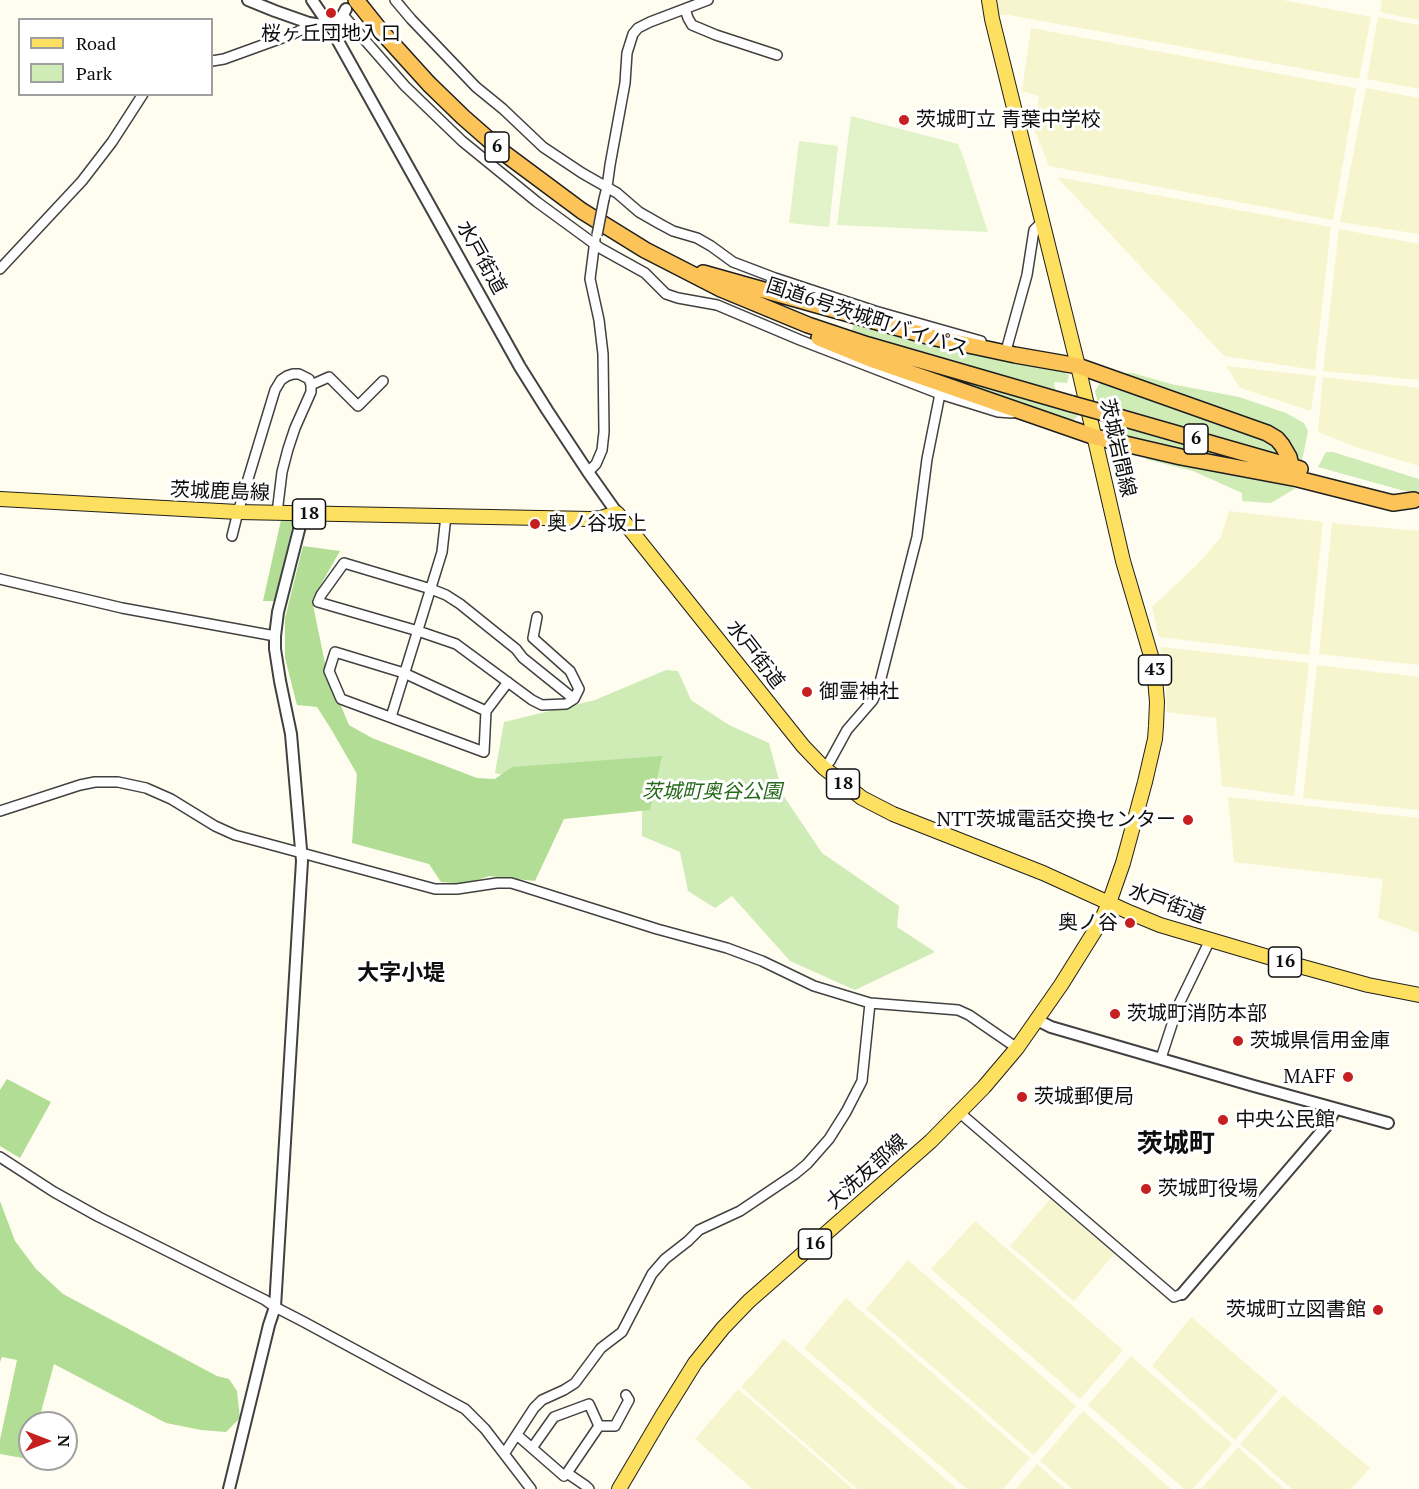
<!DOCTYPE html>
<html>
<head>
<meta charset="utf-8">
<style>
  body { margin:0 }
  #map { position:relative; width:1419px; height:1489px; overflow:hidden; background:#fffdef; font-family:"PT Serif",serif }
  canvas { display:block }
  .legend { position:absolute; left:18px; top:18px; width:195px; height:78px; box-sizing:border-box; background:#fff; border:2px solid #9f9f9f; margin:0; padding:8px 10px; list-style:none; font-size:18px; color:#0e0e0e }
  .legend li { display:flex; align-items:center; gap:12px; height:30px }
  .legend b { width:30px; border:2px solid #9f9f9f }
  .north { position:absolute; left:18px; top:1411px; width:60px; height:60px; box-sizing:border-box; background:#fff; border:2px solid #9f9f9f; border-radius:50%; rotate:90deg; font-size:16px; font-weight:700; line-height:24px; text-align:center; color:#0e0e0e }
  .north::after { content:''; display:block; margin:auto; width:21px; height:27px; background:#c5201f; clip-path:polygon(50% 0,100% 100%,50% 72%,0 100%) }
</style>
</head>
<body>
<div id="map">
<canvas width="1419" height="1489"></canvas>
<ul class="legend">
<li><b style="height:8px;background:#fee060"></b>Road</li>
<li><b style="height:16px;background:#cfebb6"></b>Park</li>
</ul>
<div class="north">N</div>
</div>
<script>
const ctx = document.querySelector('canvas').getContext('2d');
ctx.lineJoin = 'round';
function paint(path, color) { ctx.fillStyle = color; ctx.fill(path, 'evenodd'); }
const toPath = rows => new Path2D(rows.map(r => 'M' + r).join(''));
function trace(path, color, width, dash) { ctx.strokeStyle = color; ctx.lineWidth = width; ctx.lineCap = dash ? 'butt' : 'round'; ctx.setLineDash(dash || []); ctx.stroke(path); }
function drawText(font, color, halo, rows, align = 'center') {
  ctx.font = font + ' "PT Serif","Noto Sans JP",serif'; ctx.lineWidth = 6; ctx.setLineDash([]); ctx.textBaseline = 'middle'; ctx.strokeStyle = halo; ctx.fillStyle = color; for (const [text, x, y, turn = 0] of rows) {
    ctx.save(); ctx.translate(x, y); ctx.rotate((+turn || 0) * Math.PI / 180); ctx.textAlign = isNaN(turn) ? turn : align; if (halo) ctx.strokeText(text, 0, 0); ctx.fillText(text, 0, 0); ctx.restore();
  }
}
paint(toPath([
  [998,0,1283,0,1371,17,1359,79,1009,15,998,15],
  [1382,0,1419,0,1419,20,1380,12],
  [1378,17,1419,25,1419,89,1367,79],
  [1031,28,1356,88,1333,220,1049,166,1034,129,1039,96,1022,91],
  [1366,88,1419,98,1419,234,1340,222],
  [1057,177,1331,227,1315,370,1224,356],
  [1339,229,1419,244,1419,380,1323,371],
  [1226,366,1316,376,1311,411,1240,388],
  [1323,377,1419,388,1419,466,1359,448,1318,432],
  [1229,511,1323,522,1309,655,1159,637,1152,607,1197,565,1221,537],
  [1332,523,1419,531,1419,665,1319,654],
  [1160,647,1309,663,1294,796,1222,786,1216,718,1166,712,1166,681],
  [1317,665,1419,677,1419,810,1303,798],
  [1228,797,1419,818,1419,933,1378,918,1383,879,1234,862],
  [1050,1199,1114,1254,1074,1301,1010,1246],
  [975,1221,1123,1350,1080,1399,931,1269],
  [908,1260,1076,1406,1034,1455,866,1309],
  [846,1298,1030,1458,1003,1489,967,1489,804,1348],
  [1191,1317,1278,1391,1235,1440,1152,1366],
  [784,1339,957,1489,857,1489,741,1387],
  [1131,1356,1232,1444,1193,1489,1184,1489,1088,1405],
  [738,1389,853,1489,753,1489,695,1439],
  [1283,1395,1370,1468,1351,1489,1292,1489,1240,1444],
  [1083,1411,1171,1489,1072,1489,1040,1461],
  [1238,1447,1284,1489,1201,1489],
  [1037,1464,1065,1489,1016,1489]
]), '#f6f5ce');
paint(toPath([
  [855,320,1060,370,1069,375,1067,383,1054,382,1056,394,851,332],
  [846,344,1076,411,1078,416,1069,424],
  [1115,373,1133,373,1171,384,1239,397,1286,413,1304,423,1308,431,1302,461,1297,458,1291,452],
  [1102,380,1269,438,1285,460,1099,407,1095,391],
  [1102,419,1278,469,1108,437],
  [1326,452,1333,452,1419,479,1419,495,1318,467],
  [1147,457,1296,488,1271,503,1242,501,1242,493,1193,471,1145,459],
  [666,670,678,671,691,700,729,725,769,743,783,795,822,853,899,906,897,927,935,952,855,990,790,961,732,896,715,908,688,891,680,852,642,836,642,809,495,773,504,722,595,700]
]), '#cfebb6');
paint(toPath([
  [281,520,294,520,274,601,263,601],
  [303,546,340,551,312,600,327,673,349,725,372,738,477,778,495,779,512,767,662,756,650,810,564,819,535,881,489,876,465,884,441,882,429,864,352,843,357,774,331,729,317,707,297,705,285,658,285,618],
  [7,1079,51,1102,20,1158,0,1146,0,1090],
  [0,1201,15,1241,36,1269,63,1294,217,1376,229,1379,237,1391,240,1418,226,1432,201,1430,166,1423,54,1364,38,1423,30,1423,30,1452,28,1459,0,1454,0,1440,17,1360,2,1357,0,1362]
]), '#b1dd95');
paint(toPath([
  [851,116,958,144,964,159,988,232,837,225],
  [799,141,838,146,829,227,789,223]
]), '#e2f2c9');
const minor = toPath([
  [395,0,411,19,476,87,503,109,543,147,582,173,617,193,639,212,660,224,673,231,697,238,711,246,733,262,775,278,875,311,981,341],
  [685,9,688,18,692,25,716,35,777,55],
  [343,15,405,86,462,141,537,202,600,248,645,273,666,294,678,298,717,305,800,340,940,394,998,412,1012,413],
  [212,61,224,59,293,34,305,28,309,23],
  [604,199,607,187,610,165,625,83,627,53,633,34,638,28,650,22,708,0],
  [0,269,82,181,112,142,143,94],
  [1007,347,1027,275,1034,230,1042,222],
  [311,385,329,377,358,406,383,381],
  [588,472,596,464,602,450,604,432,603,354,599,320,590,279,595,240],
  [232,536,238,512,275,390,281,380,287,376,293,374,299,374,309,379,311,385,311,392,295,428,288,449,282,472,277,513],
  [0,579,122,608,275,636],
  [537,617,533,638,570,671,579,689,574,699,566,704,542,705,532,700,456,644,418,631,318,602,321,595,344,563,431,589,446,595,460,604,516,649,523,658,574,699],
  [486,711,404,673,335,652,329,671,341,699,484,752,486,711,508,682],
  [391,717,442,552,446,516],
  [824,768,830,761,847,730,873,700,879,686,917,537,927,459,940,394],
  [0,811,80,785,95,782,118,782,146,788,171,799,215,826,235,835,435,889,457,889,497,883,511,883,521,886,657,929,727,948,762,961,814,986,870,1003,958,1010,969,1015,1017,1048],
  [1161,1058,1178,1006,1210,940],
  [960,1113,1174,1297,1182,1294],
  [0,1157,54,1192,99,1217,265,1300,275,1307,304,1322,465,1409,485,1429,531,1489],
  [517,1435,564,1476,567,1473,586,1486,589,1489],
  [532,1448,554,1417,589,1404,599,1426],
  [504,1454,534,1408,542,1400,564,1390,575,1383,601,1348,622,1332,652,1274,665,1259,688,1241,699,1230,740,1211,795,1174,807,1164,829,1139,846,1112,862,1081,870,1003],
  [567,1473,599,1426,615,1426,629,1400,626,1395]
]);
const tertiary = toPath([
  [248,0,275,11,309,23,322,25,329,25,335,23,340,20,346,9],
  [312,0,329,25,520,367,547,410,588,472,617,513],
  [1037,1020,1051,1027,1254,1086,1388,1123],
  [1182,1294,1328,1124,1335,1109],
  [229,1489,269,1325,275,1307,302,861,291,734,280,681,275,649,275,636,278,612,303,514]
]);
const primary = toPath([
  [0,499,238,512,591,519,601,518,617,513,803,746,824,768,862,798,893,814,1043,873,1131,913,1160,925,1292,964,1368,985,1419,995],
  [619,1489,662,1416,695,1363,723,1328,749,1301,931,1141,984,1087,1017,1048,1061,985,1101,921,1109,903,1123,863,1145,782,1155,739,1156,726,1157,702,1154,666,1123,561,1078,366,992,19,989,0]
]);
const trunk = toPath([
  [356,0,380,30,429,84,463,117,504,153,582,211,645,250,721,289,808,325,868,345,1072,404],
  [703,273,931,337,1015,355,1078,366,1267,433,1277,439,1282,445,1289,457,1291,466],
  [819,338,873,360,1095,437,1181,457,1298,479,1393,503,1414,500],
  [1101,412,1300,469]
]);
trace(minor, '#414141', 12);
trace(tertiary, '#414141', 14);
trace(primary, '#1f1f1f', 16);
trace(trunk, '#1f1f1f', 18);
trace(minor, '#fff', 9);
trace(tertiary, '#fff', 10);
trace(primary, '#fee060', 14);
trace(trunk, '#fcc458', 15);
const minorBridge = toPath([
  [597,235,604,199]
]);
const trunkBridge = toPath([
  [1072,404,1101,412]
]);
trace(minorBridge, '#414141', 12, []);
trace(trunkBridge, '#1f1f1f', 18, []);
trace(minorBridge, '#fff', 9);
trace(trunkBridge, '#fcc458', 15);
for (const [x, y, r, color] of [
  [331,13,6,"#c5201f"],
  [904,120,6,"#c5201f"],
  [535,524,6,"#c5201f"],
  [807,692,6,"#c5201f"],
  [1188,820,6,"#c5201f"],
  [1130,923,6,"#c5201f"],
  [1115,1014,6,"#c5201f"],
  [1238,1041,6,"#c5201f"],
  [1348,1077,6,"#c5201f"],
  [1022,1097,6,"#c5201f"],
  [1223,1120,6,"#c5201f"],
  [1146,1189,6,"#c5201f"],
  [1378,1310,6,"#c5201f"]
]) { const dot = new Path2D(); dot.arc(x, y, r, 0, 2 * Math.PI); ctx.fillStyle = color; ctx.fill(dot); trace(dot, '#fff', 2); }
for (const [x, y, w] of [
  [497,147,24],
  [1196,439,24],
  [309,514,33],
  [1155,670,33],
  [843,784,33],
  [1285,962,33],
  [815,1244,33]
]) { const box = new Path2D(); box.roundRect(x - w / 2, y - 15, w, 30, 4.5); ctx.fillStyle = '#fff'; ctx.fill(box); trace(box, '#0e0e0e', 1.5); }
drawText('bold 18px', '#0e0e0e', null, [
  ["6",497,147],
  ["6",1196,439],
  ["18",309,514],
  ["43",1155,670],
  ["18",843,784],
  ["16",1285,962],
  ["16",815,1244]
]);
drawText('20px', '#0e0e0e', '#fff', [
  ["桜ヶ丘団地入口",331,34,"center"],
  ["茨城町立 青葉中学校",916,120],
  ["奥ノ谷坂上",547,524],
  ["御霊神社",819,692],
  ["NTT茨城電話交換センター",1176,820,"right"],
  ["奥ノ谷",1118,923,"right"],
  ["茨城町消防本部",1127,1014],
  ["茨城県信用金庫",1250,1041],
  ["MAFF",1336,1077,"right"],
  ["茨城郵便局",1034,1097],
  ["中央公民館",1235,1120],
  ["茨城町役場",1158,1189],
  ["茨城町立図書館",1366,1310,"right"]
], 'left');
drawText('20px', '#0e0e0e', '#fff', [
  ["水戸街道",481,258,61],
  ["国道6号茨城町バイパス",867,318,18],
  ["茨城岩間線",1117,448,77],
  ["茨城鹿島線",220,492,2],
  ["水戸街道",755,655,52],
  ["水戸街道",1167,904,20],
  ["大洗友部線",867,1172,-42]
]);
drawText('italic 20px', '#27691b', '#fff', [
  ["茨城町奥谷公園",712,792]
]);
drawText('bold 22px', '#0e0e0e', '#fff', [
  ["大字小堤",401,974]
]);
drawText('bold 26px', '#0e0e0e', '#fff', [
  ["茨城町",1176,1145]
]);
</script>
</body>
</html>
